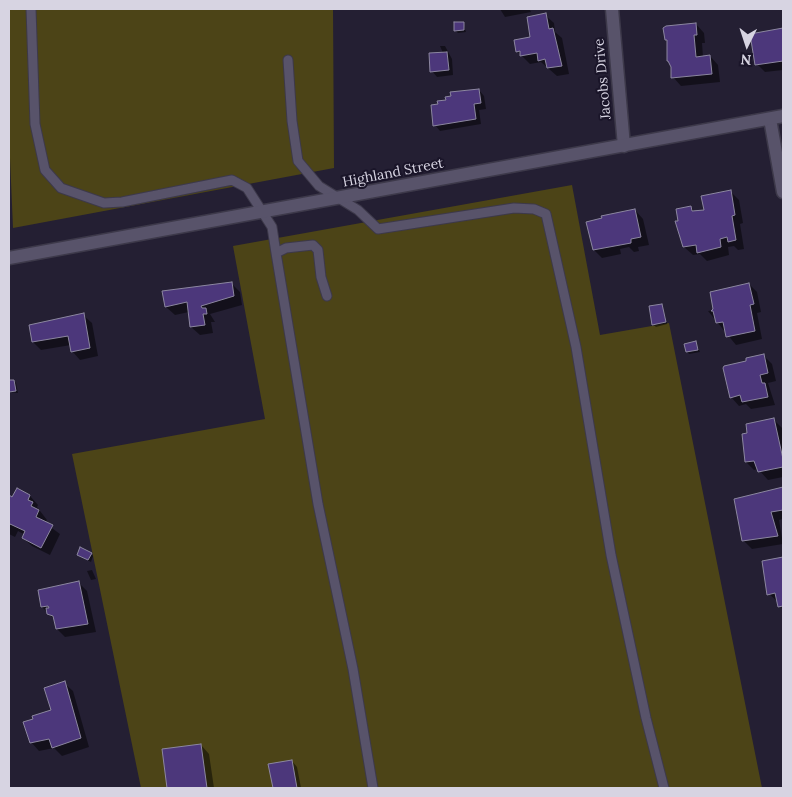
<!DOCTYPE html>
<html>
<head>
<meta charset="utf-8">
<style>
  body { margin:0 }
  #map { position:relative; width:792px; height:797px; overflow:hidden; background:#241f33; font-family:Lora,serif }
  canvas { display:block }
  .frame { position:absolute; inset:0; border:10px solid #d7d4e2; pointer-events:none }
  .north { position:absolute; left:722px; top:20px; width:50px; height:50px; -webkit-text-stroke:4px #1a1529; paint-order:stroke; rotate:184deg; font-size:14px; font-weight:700; line-height:20px; text-align:center; color:#d7d4e2 }
  .north::after { content:''; display:block; margin:auto; width:18px; height:22px; background:#d7d4e2; clip-path:polygon(50% 0,100% 100%,50% 72%,0 100%) }
</style>
</head>
<body>
<div id="map">
<canvas width="792" height="797"></canvas>
<div class="frame"></div>
<div class="north">N</div>
</div>
<script>
const ctx = document.querySelector('canvas').getContext('2d');
ctx.lineJoin = 'round';
function paint(path, color) { ctx.fillStyle = color; ctx.fill(path, 'evenodd'); }
const toPath = rows => new Path2D(rows.map(r => 'M' + r).join(''));
function trace(path, color, width, dash) { ctx.strokeStyle = color; ctx.lineWidth = width; ctx.lineCap = dash ? 'butt' : 'round'; ctx.setLineDash(dash || []); ctx.stroke(path); }
function drawText(font, color, halo, rows, align = 'center') {
  ctx.font = font + ' Lora,serif'; ctx.lineWidth = 4; ctx.setLineDash([]); ctx.textBaseline = 'middle'; ctx.strokeStyle = halo; ctx.fillStyle = color; for (const [text, x, y, turn = 0] of rows) {
    ctx.save(); ctx.translate(x, y); ctx.rotate((+turn || 0) * Math.PI / 180); ctx.textAlign = isNaN(turn) ? turn : align; if (halo) ctx.strokeText(text, 0, 0); ctx.fillText(text, 0, 0); ctx.restore();
  }
}
paint(toPath([
  [9,9,333,9,334,168,13,228,9,135],
  [572,185,600,335,669,323,762,788,141,788,72,454,265,419,233,246]
]), '#4c4417');
paint(toPath([
  [500,9,536,9,530,10,531,12,505,17],
  [545,15,554,23,555,32,562,38,569,74,557,76,541,62,530,64,517,51,532,38],
  [463,23,466,32,458,33,455,30],
  [696,24,704,33,705,43,702,43,703,57,710,56,718,65,720,82,681,86,673,77,671,64,668,61,668,42,666,40],
  [783,29,783,70,765,72,757,64,751,35],
  [440,46,445,46,452,59,453,75,437,77,432,71,443,53],
  [479,90,484,96,486,109,479,110,481,124,440,131,435,125,447,101],
  [730,191,739,200,743,223,740,224,744,249,738,250,734,246,728,247,729,255,707,261,700,254,693,255,684,247,680,222,691,207,695,212,705,211],
  [635,210,643,219,649,245,638,247,639,251,634,252,629,247,620,249,621,254,602,258,594,250],
  [231,283,240,292,242,305,210,314,215,322,211,322,213,333,200,335,191,327,189,312,175,315,166,307],
  [749,284,757,292,761,312,757,313,762,339,736,345,708,311,715,310],
  [662,305,667,324,656,327,653,324],
  [83,315,92,323,98,356,80,360,72,351,71,345,41,350,33,342],
  [696,343,700,352,689,354,687,351],
  [764,356,772,364,776,381,768,383,775,405,751,409,746,404,739,406,731,397,748,362],
  [9,381,14,381,16,383,18,393,9,392],
  [774,420,782,428,783,433,783,477,768,480,758,469,754,470,746,462],
  [783,489,783,519,779,520,783,544,752,549,743,540,735,500],
  [17,490,30,496,38,505,37,507,47,520,45,523,60,534,50,555,32,546,23,538,25,535,18,531,15,537,9,534,9,497,13,499],
  [91,554,93,556,91,562,78,555],
  [783,558,783,610,778,602,769,594,763,562],
  [92,570,96,579,91,580,87,571],
  [79,583,87,591,96,632,65,637,57,629,55,620,42,607],
  [64,683,73,691,89,747,62,756,54,748,39,751,31,742,53,711],
  [201,745,209,754,214,788,168,788,163,750],
  [292,761,297,767,301,788,274,788,270,765]
]), '#0007');
const building = toPath([
  [546,13,549,29,553,28,562,66,547,68,545,59,538,61,537,53,520,56,520,51,516,52,514,40,530,37,527,17,546,13],
  [454,22,464,22,464,30,454,31,454,22],
  [696,23,697,35,694,35,696,57,710,55,712,74,671,78,671,67,668,61,667,61,667,40,665,40,663,28,666,26,696,23],
  [783,28,783,61,755,65,750,34,783,28],
  [447,52,449,70,430,72,429,53,447,52],
  [479,89,481,103,474,104,476,119,433,126,431,105,438,104,437,101,446,100,445,97,451,96,450,92,479,89],
  [731,190,735,215,732,216,736,240,728,242,727,237,720,239,721,247,697,253,696,245,683,247,675,221,678,221,676,209,691,206,692,211,704,210,701,196,731,190],
  [635,209,641,237,631,239,631,243,593,250,586,222,602,218,601,216,635,209],
  [232,282,234,296,201,306,202,308,206,308,207,314,203,314,205,325,190,327,187,302,165,307,162,291,232,282],
  [749,283,754,304,750,305,755,331,726,337,723,322,716,323,713,311,711,311,713,309,710,292,749,283],
  [662,304,666,322,652,325,649,306,662,304],
  [84,313,90,348,71,352,68,336,32,342,29,325,84,313],
  [696,341,698,350,686,352,684,344,696,341],
  [764,354,768,373,760,375,762,383,765,383,768,397,742,402,740,395,730,398,723,368,724,366,746,361,746,358,764,354],
  [9,380,14,380,16,391,9,392,9,380],
  [774,418,783,459,783,467,758,472,754,461,745,462,742,434,747,433,746,424,774,418],
  [783,487,783,510,771,512,778,536,742,541,734,499,783,487],
  [17,488,30,495,28,500,33,502,31,506,39,510,36,517,53,525,41,548,22,538,25,531,10,524,9,526,9,495,12,497,17,488],
  [80,547,92,553,88,560,77,555,80,547],
  [783,557,783,606,778,607,775,593,767,595,762,561,783,557],
  [79,581,88,624,56,629,53,616,47,614,46,608,49,608,48,606,41,607,38,590,79,581],
  [65,681,81,738,52,748,49,739,30,743,23,722,33,719,32,716,51,710,44,688,65,681],
  [201,744,207,788,167,788,162,749,201,744],
  [292,760,297,788,273,788,268,764,292,760]
]);
paint(building, '#4c377b');
trace(building, '#8c87a0', 1);
const lane = toPath([
  [31,9,35,124,45,170,61,188,104,203,122,202,232,180,247,188,272,227,276,253],
  [288,60,292,121,298,161,319,186,358,210,378,229,514,208,534,209,546,214,576,347,611,555,646,718,664,788],
  [327,296,321,277,318,250,313,245,286,248,276,253,318,504,353,669,373,788]
]);
const street = toPath([
  [612,9,624,146],
  [770,119,783,192]
]);
const secondary = toPath([
  [9,258,783,116]
]);
trace(lane, '#3d394a', 11);
trace(street, '#3d394a', 15);
trace(secondary, '#3d394a', 15);
trace(lane, '#58536a', 9);
trace(street, '#58536a', 12);
trace(secondary, '#58536a', 12);
drawText('14px', '#d7d4e2', '#1a1529', [
  ["Jacobs Drive",603,79,-95],
  ["Highland Street",393,173,-11]
]);
</script>
</body>
</html>
